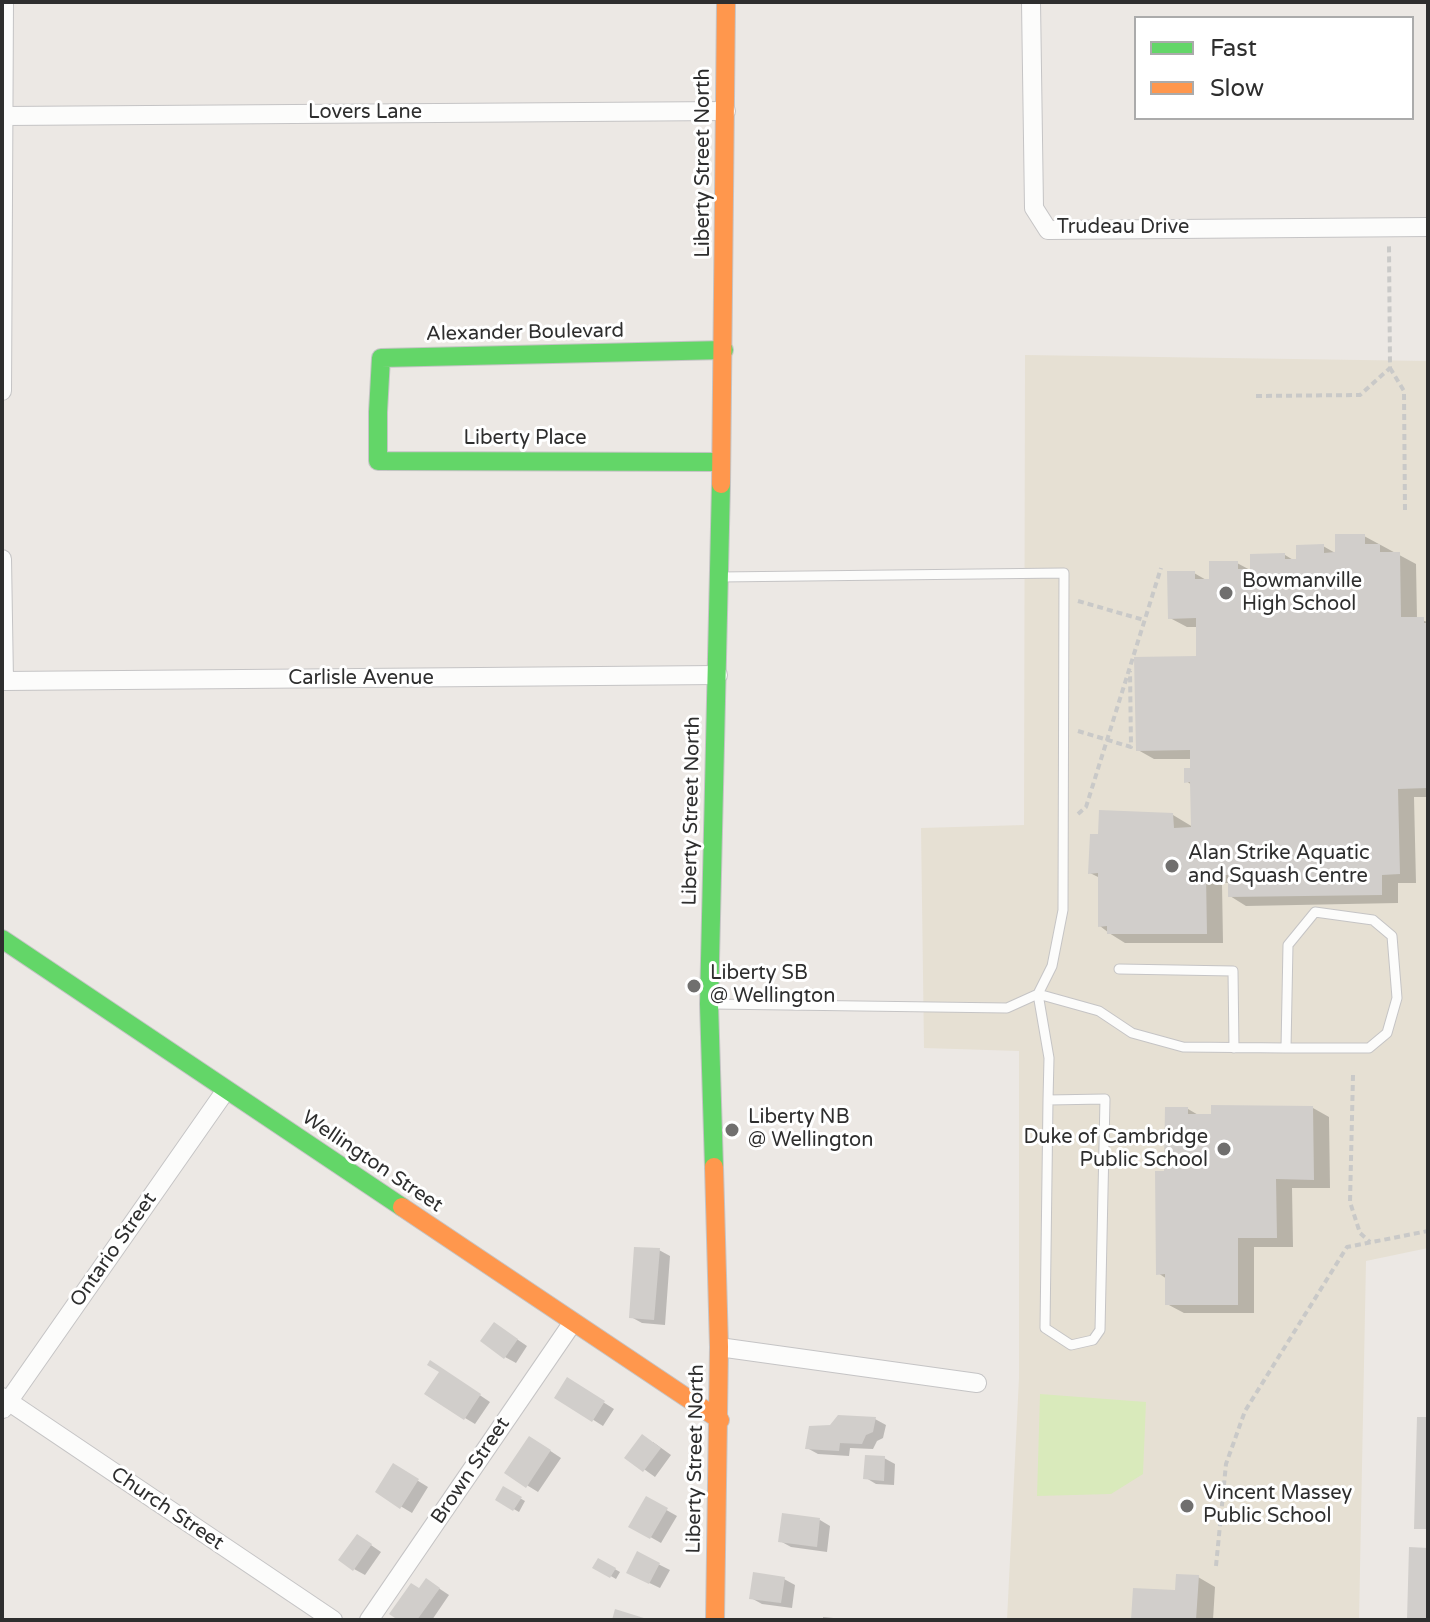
<!DOCTYPE html>
<html>
<head>
<meta charset="utf-8">
<style>
  body { margin:0 }
  #map { position:relative; width:1430px; height:1622px; overflow:hidden; background:#ece8e4; font-family:"Varela Round",sans-serif }
  canvas { display:block }
  .frame { position:absolute; inset:0; border:4px solid #2e2e2e; pointer-events:none }
  .legend { position:absolute; left:1134px; top:16px; width:280px; height:104px; box-sizing:border-box; background:#fff; border:2px solid #ababab; margin:0; padding:10px 14px; list-style:none; font-size:24px; color:#2e2e2e }
  .legend li { display:flex; align-items:center; gap:16px; height:40px }
  .legend b { width:40px; border:2px solid #ababab }
</style>
</head>
<body>
<div id="map">
<canvas width="1430" height="1622"></canvas>
<div class="frame"></div>
<ul class="legend">
<li><b style="height:10px;background:#63d668"></b>Fast</li>
<li><b style="height:10px;background:#ff974d"></b>Slow</li>
</ul>
</div>
<script>
const ctx = document.querySelector('canvas').getContext('2d');
ctx.lineJoin = 'round';
function paint(path, color) { ctx.fillStyle = color; ctx.fill(path, 'evenodd'); }
const toPath = rows => new Path2D(rows.map(r => 'M' + r).join(''));
function trace(path, color, width, dash) { ctx.strokeStyle = color; ctx.lineWidth = width; ctx.lineCap = dash ? 'butt' : 'round'; ctx.setLineDash(dash || []); ctx.stroke(path); }
function drawText(font, color, halo, rows, align = 'center') {
  ctx.font = font + ' "Varela Round",sans-serif'; ctx.lineWidth = 6; ctx.setLineDash([]); ctx.textBaseline = 'middle'; ctx.strokeStyle = halo; ctx.fillStyle = color; for (const [text, x, y, turn = 0] of rows) {
    ctx.save(); ctx.translate(x, y); ctx.rotate((+turn || 0) * Math.PI / 180); ctx.textAlign = isNaN(turn) ? turn : align; if (halo) ctx.strokeText(text, 0, 0); ctx.fillText(text, 0, 0); ctx.restore();
  }
}
paint(toPath([
  [1025,355,1428,361,1428,1248,1366,1261,1359,1620,1007,1620,1019,1378,1019,1051,924,1048,921,828,1024,825]
]), '#e6e0d3');
paint(toPath([
  [1040,1394,1146,1402,1143,1474,1111,1494,1037,1496]
]), '#d9eabb');
paint(toPath([
  [1364,536,1416,564,1417,619,1428,622,1428,797,1414,797,1416,883,1398,883,1398,903,1246,906,1230,896,1230,883,1222,883,1223,943,1125,943,1109,933,1100,926,1100,878,1090,873,1173,815,1193,827,1192,785,1186,781,1192,770,1192,759,1154,759,1138,750,1199,657,1198,627,1187,627,1170,618,1194,573,1208,581,1237,563,1252,571,1285,555,1295,561,1323,546,1337,554],
  [1313,1108,1329,1117,1330,1188,1292,1188,1293,1247,1254,1247,1254,1313,1184,1313,1167,1304,1167,1279,1158,1273,1166,1173,1188,1109,1200,1116],
  [659,1250,670,1256,665,1325,642,1323,631,1317],
  [505,1331,527,1346,516,1363,505,1357],
  [441,1369,490,1402,475,1424,465,1418],
  [568,1380,614,1409,603,1426,557,1397],
  [875,1419,886,1425,883,1438,877,1441,873,1449,850,1448,849,1456,818,1454,807,1448],
  [653,1442,671,1455,655,1477,627,1457],
  [540,1444,561,1458,538,1492,507,1473],
  [884,1458,895,1464,894,1485,876,1484,866,1478],
  [394,1466,428,1487,412,1513,377,1492],
  [504,1489,525,1501,519,1512,498,1500],
  [647,1499,677,1516,661,1543,631,1526],
  [820,1520,830,1526,827,1552,791,1547,780,1541],
  [368,1543,381,1552,365,1575,354,1569],
  [638,1554,670,1570,660,1588,639,1578],
  [599,1560,620,1572,616,1579,595,1567],
  [1198,1577,1215,1587,1213,1620,1133,1620],
  [784,1579,795,1585,792,1608,762,1604,751,1598],
  [437,1587,449,1595,432,1620,401,1620,420,1590],
  [823,1617,844,1619,847,1620,823,1620]
]), '#0003');
paint(toPath([
  [1335,534,1365,534,1365,544,1380,544,1380,552,1400,552,1401,617,1424,617,1424,623,1428,623,1428,788,1398,789,1400,874,1382,875,1382,895,1228,897,1228,875,1206,875,1207,934,1107,934,1107,926,1098,927,1098,873,1088,874,1090,834,1098,834,1099,810,1173,813,1174,828,1191,827,1190,782,1184,783,1184,768,1190,768,1190,750,1136,751,1134,657,1196,656,1196,618,1168,619,1167,571,1195,571,1195,579,1209,579,1209,561,1238,561,1238,569,1250,569,1250,554,1285,553,1285,559,1296,559,1296,545,1324,544,1324,553,1335,552],
  [1211,1105,1313,1106,1314,1180,1276,1179,1277,1238,1238,1238,1238,1305,1165,1305,1165,1274,1156,1275,1155,1171,1164,1171,1165,1107,1188,1107,1188,1114,1211,1114],
  [634,1247,660,1248,654,1320,629,1318],
  [494,1322,518,1339,504,1359,480,1341],
  [430,1360,481,1394,464,1420,424,1394,439,1372,427,1365],
  [567,1377,605,1401,592,1422,554,1398],
  [838,1415,876,1417,873,1432,866,1435,862,1444,840,1443,839,1451,805,1449,809,1426,830,1425],
  [1417,1417,1428,1417,1428,1529,1414,1529],
  [642,1434,661,1448,643,1472,624,1458],
  [529,1436,551,1450,526,1488,504,1473],
  [865,1455,885,1456,884,1481,863,1479],
  [393,1463,419,1479,400,1509,375,1492],
  [503,1486,522,1497,513,1511,495,1500],
  [646,1496,668,1508,650,1539,628,1527],
  [782,1513,820,1518,817,1547,778,1542],
  [357,1534,372,1544,353,1571,338,1560],
  [1409,1547,1428,1548,1428,1620,1407,1620],
  [637,1551,660,1563,649,1584,626,1573],
  [598,1558,616,1568,610,1578,592,1568],
  [753,1572,785,1577,781,1603,749,1599],
  [1176,1574,1199,1575,1196,1620,1131,1620,1133,1588,1175,1590],
  [426,1578,440,1588,417,1620,398,1620,389,1614,411,1583,419,1588],
  [615,1609,647,1619,647,1620,612,1620]
]), '#d1cecb');
const lane = toPath([
  [1119,969,1233,971,1234,1048],
  [713,1004,1007,1008,1038,994,1052,966,1063,910,1064,573,720,577],
  [1048,1100,1105,1099,1100,1330,1093,1340,1071,1345,1045,1328,1048,1100,1049,1058,1038,994,1099,1011,1132,1033,1183,1047,1286,1048,1369,1048,1387,1033,1397,998,1392,936,1373,920,1315,912,1288,945,1286,1048]
]);
const street = toPath([
  [1031,2,1034,208,1048,230,1428,227],
  [5,116,726,111],
  [2,391,4,2],
  [2,559,4,681],
  [4,681,718,675],
  [719,1347,977,1383],
  [2,1397,333,1620],
  [3,1409,226,1090],
  [369,1620,573,1322]
]);
const fast = toPath([
  [721,462,378,461,378,412,381,358,724,350],
  [2,939,402,1207],
  [714,1167,709,1004,721,484]
]);
const slow = toPath([
  [721,484,726,2],
  [714,1167,719,1347,715,1620],
  [402,1207,720,1420]
]);
trace(lane, '#c5c4c5', 11);
trace(street, '#c5c4c5', 20);
trace(fast, '#c5c4c5', 20);
trace(slow, '#c5c4c5', 20);
trace(toPath([
  [1390,368,1404,391,1405,512],
  [1256,396,1360,395,1390,368,1389,246],
  [1078,601,1144,620],
  [1078,731,1131,747,1130,671],
  [1078,814,1086,807,1161,568],
  [1353,1075,1350,1202,1360,1233,1370,1242],
  [1216,1566,1226,1464,1245,1411,1347,1247,1428,1231]
]), '#c9c9c8', 4, [6, 4]);
trace(lane, '#fcfcfb', 9);
trace(street, '#fcfcfb', 18);
trace(fast, '#63d668', 18);
trace(slow, '#ff974d', 18);
for (const [x, y, r, color] of [
  [1226,593,8,"#706f6e"],
  [1172,866,8,"#706f6e"],
  [694,986,8,"#706f6e"],
  [732,1130,8,"#706f6e"],
  [1224,1149,8,"#706f6e"],
  [1187,1506,8,"#706f6e"]
]) { const dot = new Path2D(); dot.arc(x, y, r, 0, 2 * Math.PI); ctx.fillStyle = color; ctx.fill(dot); trace(dot, '#fff', 3); }
drawText('20px', '#2e2e2e', '#fff', [
  ["Lovers Lane",365,113],
  ["Liberty Street North",704,163,-90],
  ["Trudeau Drive",1123,228],
  ["Alexander Boulevard",525,333,-1],
  ["Liberty Place",525,439],
  ["Carlisle Avenue",361,679],
  ["Liberty Street North",692,811,-89],
  ["Wellington Street",372,1162,34],
  ["Ontario Street",114,1250,-55],
  ["Liberty Street North",696,1459,-89],
  ["Brown Street",471,1471,-56],
  ["Church Street",167,1509,34]
]);
drawText('20px', '#2e2e2e', '#fff', [
  ["Bowmanville",1242,582],
  ["High School",1242,605],
  ["Alan Strike Aquatic",1188,854],
  ["and Squash Centre",1188,877],
  ["Liberty SB",710,974],
  ["@ Wellington",710,997],
  ["Liberty NB",748,1118],
  ["@ Wellington",748,1141],
  ["Duke of Cambridge",1208,1138,"right"],
  ["Public School",1208,1161,"right"],
  ["Vincent Massey",1203,1494],
  ["Public School",1203,1517]
], 'left');
</script>
</body>
</html>
